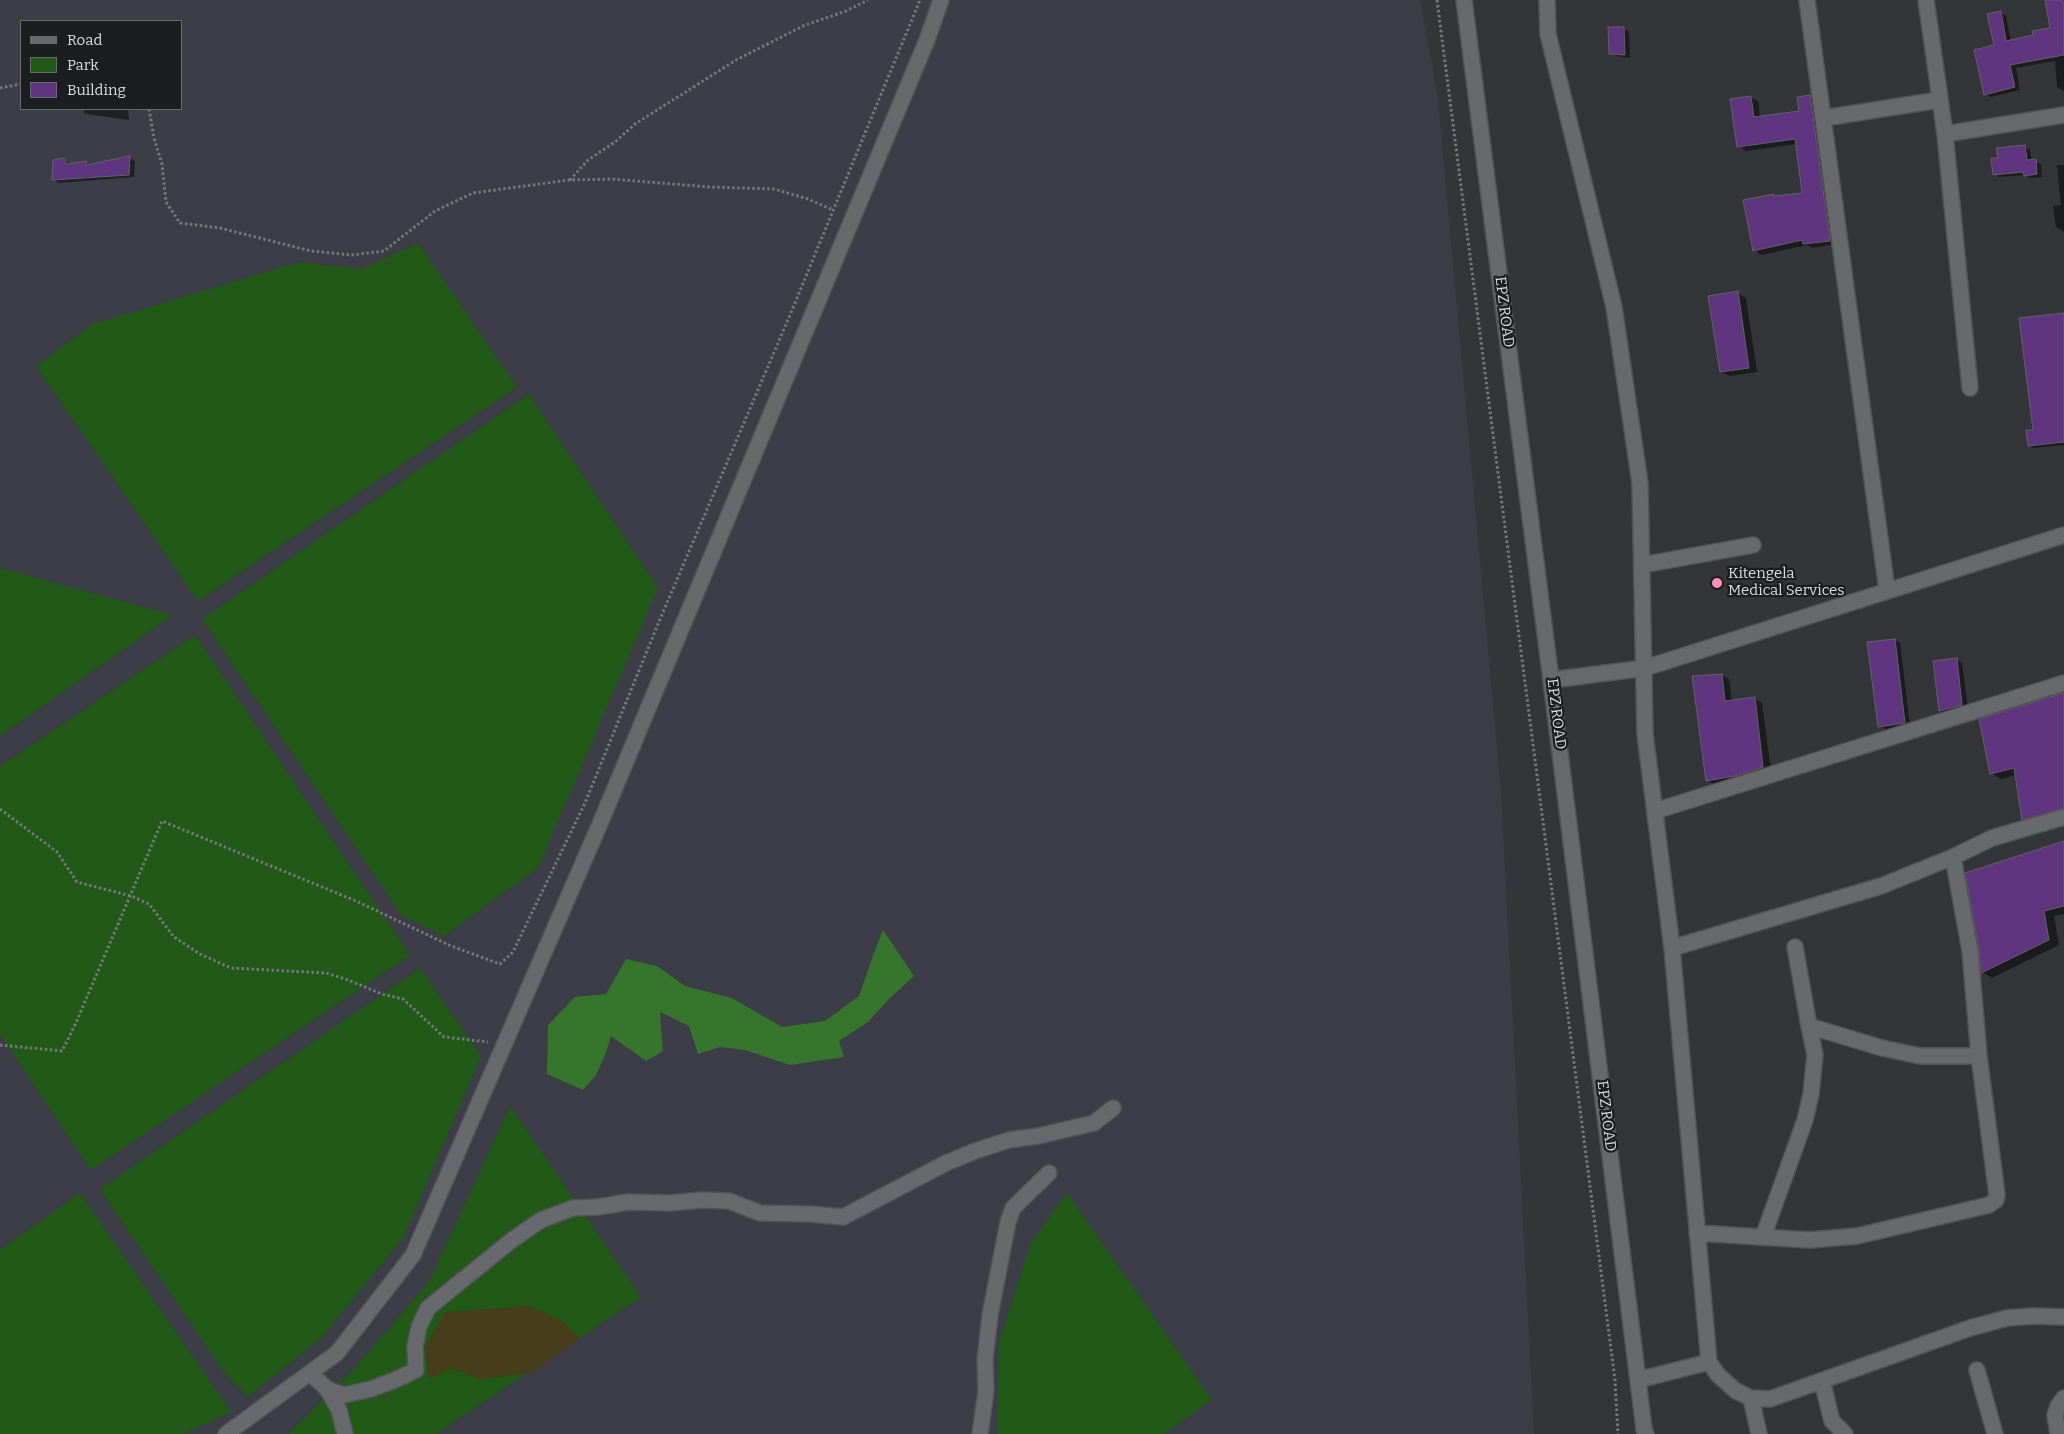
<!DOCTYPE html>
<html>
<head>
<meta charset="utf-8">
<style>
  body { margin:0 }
  #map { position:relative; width:2064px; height:1434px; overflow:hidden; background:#343538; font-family:Bitter,serif }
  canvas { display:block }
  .legend { position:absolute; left:20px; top:20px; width:162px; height:90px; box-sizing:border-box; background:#1c1d1e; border:1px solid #696a6b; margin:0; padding:6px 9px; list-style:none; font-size:15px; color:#dddddf }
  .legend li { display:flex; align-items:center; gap:10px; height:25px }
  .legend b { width:25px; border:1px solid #696a6b }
</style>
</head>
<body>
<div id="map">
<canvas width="2064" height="1434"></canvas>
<ul class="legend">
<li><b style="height:6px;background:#68696d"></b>Road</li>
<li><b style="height:14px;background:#215917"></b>Park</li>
<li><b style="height:14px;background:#5f357f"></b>Building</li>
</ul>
</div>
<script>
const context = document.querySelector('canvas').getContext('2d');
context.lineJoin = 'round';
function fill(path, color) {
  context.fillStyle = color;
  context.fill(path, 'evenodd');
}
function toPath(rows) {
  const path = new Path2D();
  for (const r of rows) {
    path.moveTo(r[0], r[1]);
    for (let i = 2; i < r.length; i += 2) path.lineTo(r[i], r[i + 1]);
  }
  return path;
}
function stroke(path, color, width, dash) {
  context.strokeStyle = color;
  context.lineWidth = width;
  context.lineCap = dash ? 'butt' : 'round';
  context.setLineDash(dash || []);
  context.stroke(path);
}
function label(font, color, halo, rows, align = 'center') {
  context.font = font + ' Bitter,serif';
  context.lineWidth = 4.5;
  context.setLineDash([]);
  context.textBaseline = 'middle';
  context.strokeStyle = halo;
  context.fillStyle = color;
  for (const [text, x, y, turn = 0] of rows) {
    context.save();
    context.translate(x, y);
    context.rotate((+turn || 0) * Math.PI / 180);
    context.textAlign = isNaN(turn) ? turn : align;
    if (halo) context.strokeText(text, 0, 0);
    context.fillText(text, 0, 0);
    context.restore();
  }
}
fill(toPath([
  [0,0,1420,0,1438,97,1501,791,1534,1434,0,1434],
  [21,21,181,21,181,109,21,109]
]), '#3c3d46');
fill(toPath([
  [418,243,517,387,198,601,36,366,93,324,299,262,361,269],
  [529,394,658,588,538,868,444,936,402,916,202,619],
  [0,568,173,615,0,736],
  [195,635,410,955,91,1170,0,1034,0,766],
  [420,968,481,1056,403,1238,322,1337,248,1397,225,1374,100,1189],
  [510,1106,641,1297,436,1434,288,1434,354,1369,429,1282],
  [80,1193,231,1412,183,1434,0,1434,0,1250],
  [1067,1193,1212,1400,1164,1434,997,1434,999,1343,1031,1243]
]), '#215917');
fill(toPath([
  [883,930,914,976,890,998,868,1022,839,1041,844,1057,790,1065,745,1050,720,1047,698,1054,689,1026,660,1012,663,1051,646,1061,611,1036,606,1053,596,1075,583,1090,547,1074,548,1025,575,997,606,994,626,959,657,966,685,986,732,998,782,1027,825,1021,859,996,874,953]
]), '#36752c');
fill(toPath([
  [528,1306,562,1320,579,1339,531,1373,479,1379,451,1368,429,1379,425,1347,445,1312]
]), '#453d1c');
fill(toPath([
  [2047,0,2064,0,2064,91,2057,87,2055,61,2016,68,2020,90,1991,97,1985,94,2000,12,2006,16,2011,41,2034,36,2051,29],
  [1623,28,1629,32,1630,58,1616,56,1610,53],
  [1810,96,1818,101,1837,244,1812,248,1807,245,1762,255,1754,250,1773,195,1777,197,1803,194,1797,144,1746,151,1739,146,1750,97,1758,101,1760,117,1801,112],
  [84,109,128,109,129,120,86,114,84,113],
  [2025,147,2030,150,2032,161,2041,164,2042,177,2030,178,2025,175,1999,177,1994,174,2000,159],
  [129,158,135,161,134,177,59,183,54,179,64,159,71,165,86,162,92,165],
  [2057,165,2064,165,2064,232,2056,227,2053,206,2061,205],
  [1737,293,1746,298,1757,372,1730,376,1721,372],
  [2064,314,2064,445,2034,448,2029,445],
  [1894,640,1900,643,1910,726,1885,729,1880,726],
  [1957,660,1962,663,1968,708,1945,714,1940,711],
  [1721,675,1729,679,1732,701,1754,698,1762,703,1771,771,1715,785,1707,780],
  [2064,694,2064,816,2033,825,2023,819,2016,775,2001,779,1991,773],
  [2064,843,2064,914,2054,916,2059,945,1992,978,1982,972]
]), '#0007');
const building = toPath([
  [2045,0,2062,0,2064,2,2064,55,2010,65,2015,87,1984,95,1974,50,1994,45,1987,14,2001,11,2006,41,2033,35,2032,31,2050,28,2045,0],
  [1608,27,1624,27,1625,55,1609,54,1608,27],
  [1810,95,1830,241,1803,244,1802,240,1753,251,1743,200,1774,194,1774,196,1802,193,1795,139,1737,147,1730,99,1751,96,1754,117,1799,111,1797,97,1810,95],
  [2025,145,2027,160,2036,159,2037,174,2024,176,2023,172,1993,175,1991,158,1998,158,1996,148,2025,145],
  [130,156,129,175,52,180,53,160,64,158,67,164,87,161,86,165,130,156],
  [1738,291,1749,368,1720,372,1708,296,1738,291],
  [2064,313,2064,442,2028,446,2026,430,2033,430,2019,318,2064,313],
  [1895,639,1905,723,1878,727,1867,642,1895,639],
  [1957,658,1962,705,1939,711,1933,661,1957,658],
  [1722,674,1725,701,1755,697,1763,767,1735,776,1706,781,1692,676,1722,674],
  [2064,693,2064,808,2022,820,2014,768,1990,774,1979,719,2064,693],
  [2064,841,2064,906,2044,911,2049,940,1981,973,1979,949,1965,873,2064,841]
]);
fill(building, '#5f357f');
stroke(building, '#636164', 1);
const minor = toPath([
  [1464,0,1551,680,1644,1429,1646,1434],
  [1547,0,1548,34,1614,307,1640,483,1645,734,1672,948,1709,1362],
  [1807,0,1887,590],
  [1926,0,1945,134,1970,388],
  [1824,118,1939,100],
  [1945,134,2064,115],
  [1642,565,1753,545],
  [1551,680,1645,668,2064,535],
  [1655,811,2064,683],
  [1795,947,1809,1026,1882,1048,1920,1056,1979,1056],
  [1672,948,1881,886,1953,857,1992,838,2064,817],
  [1697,1233,1809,1240,1857,1236,1989,1205,1996,1200,1997,1195,1979,1056,1970,951,1953,857],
  [1763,1237,1805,1120,1811,1094,1815,1055,1809,1026],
  [1977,1370,1995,1434],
  [310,1373,327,1389,344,1395,371,1389,395,1380,416,1370,415,1346,419,1327,428,1308,512,1240,541,1220,573,1208,598,1207,628,1202,669,1203,702,1200,729,1201,760,1213,810,1214,843,1217,946,1163,975,1151,1009,1140,1038,1136,1094,1123,1113,1108],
  [1638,1380,1709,1362,1718,1375,1736,1391,1751,1398,1770,1399,1970,1328,2007,1318,2033,1316,2064,1317],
  [1822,1381,1832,1421,1845,1434],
  [327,1389,339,1410,345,1434],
  [1751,1398,1759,1434],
  [226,1434,337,1353,413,1255,602,819,927,40,941,0],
  [980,1434,986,1391,985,1359,990,1315,1008,1222,1013,1208,1049,1173],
  [2058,1434,2055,1415,2058,1406,2064,1398]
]);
stroke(minor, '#525355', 18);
stroke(toPath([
  [1437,0,1615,1380,1618,1434],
  [0,88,21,84],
  [149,109,154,138,162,164,166,202,180,223,220,228,311,251,352,255,384,251,435,211,473,193,569,180,611,179,710,187,774,189,808,199,833,210],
  [570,180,588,160,615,142,635,124,736,60,803,26,846,11,868,0],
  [0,809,57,852,77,882,131,896,149,904,174,937,200,954,231,968,326,973,348,980,382,994,403,999,444,1037,488,1042],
  [0,1045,62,1051,75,1025,162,821,356,901,451,946,500,964,513,952,585,803,658,624,790,315,920,0]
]), '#76777a', 3, [2.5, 2.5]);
stroke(minor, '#68696d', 15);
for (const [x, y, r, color] of [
  [1717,583,6,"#fe8ebc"]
]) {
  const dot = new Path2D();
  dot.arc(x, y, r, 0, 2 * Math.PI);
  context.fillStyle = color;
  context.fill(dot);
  stroke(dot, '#1c1d1e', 2);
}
label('15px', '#dddddf', '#1c1d1e', [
  ["EPZ ROAD",1504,312,83],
  ["EPZ ROAD",1556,714,83],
  ["EPZ ROAD",1606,1116,83]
]);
label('15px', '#dddddf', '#1c1d1e', [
  ["Kitengela",1728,574],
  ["Medical Services",1728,591]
], 'left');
</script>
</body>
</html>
